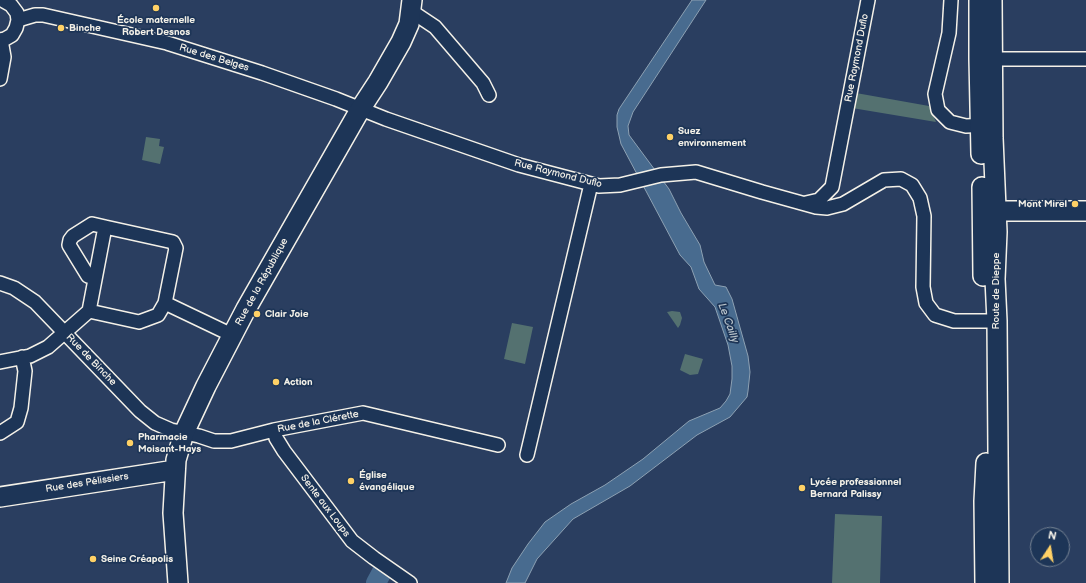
<!DOCTYPE html>
<html>
<head>
<meta charset="utf-8">
<style>
  body { margin:0 }
  #map { position:relative; width:1086px; height:583px; overflow:hidden; background:#2a3e60; font-family:"Balsamiq Sans",sans-serif }
  canvas { display:block }
  .north { position:absolute; left:1030px; top:527px; width:40px; height:40px; box-sizing:border-box; background:#1d3557; border:1px solid #738091; border-radius:50%; rotate:12deg; font-size:11px; font-weight:700; line-height:16px; text-align:center; color:#f4f1e8 }
  .north::after { content:''; display:block; margin:auto; width:14px; height:18px; background:#ffd166; clip-path:polygon(50% 0,100% 100%,50% 72%,0 100%) }
</style>
</head>
<body>
<div id="map">
<canvas width="1086" height="583"></canvas>
<div class="north">N</div>
</div>
<script>
const context = document.querySelector('canvas').getContext('2d');
context.lineJoin = 'round';
function fill(path, color) {
  context.fillStyle = color;
  context.fill(path, 'evenodd');
}
function toPath(rows) {
  const path = new Path2D();
  for (const r of rows) {
    path.moveTo(r[0], r[1]);
    for (let i = 2; i < r.length; i += 2) path.lineTo(r[i], r[i + 1]);
  }
  return path;
}
function stroke(path, color, width, dash) {
  context.strokeStyle = color;
  context.lineWidth = width;
  context.lineCap = dash ? 'butt' : 'round';
  context.setLineDash(dash || []);
  context.stroke(path);
}
function label(font, color, halo, rows, align = 'center') {
  context.font = font + ' "Balsamiq Sans",sans-serif';
  context.lineWidth = 3.5;
  context.setLineDash([]);
  context.textBaseline = 'middle';
  context.strokeStyle = halo;
  context.fillStyle = color;
  for (const [text, x, y, turn = 0] of rows) {
    context.save();
    context.translate(x, y);
    context.rotate((+turn || 0) * Math.PI / 180);
    context.textAlign = isNaN(turn) ? turn : align;
    if (halo) context.strokeText(text, 0, 0);
    context.fillText(text, 0, 0);
    context.restore();
  }
}
fill(toPath([
  [856,93,929,106,936,122,852,108],
  [146,137,160,139,159,146,164,147,160,164,142,160],
  [672,311,680,312,682,318,680,325,678,328,667,312],
  [512,323,533,327,525,364,504,359],
  [685,354,703,359,698,374,690,375,680,370],
  [835,514,882,516,880,583,832,583]
]), '#547170');
const water = toPath([
  [692,0,706,0,633,112,628,126,629,135,669,189,681,213,700,245,704,262,715,285,726,287,732,299,748,356,750,372,748,391,747,397,730,417,697,435,630,486,573,519,537,559,525,583,506,583,512,568,528,544,545,522,571,504,605,485,643,459,689,421,720,408,726,401,730,394,732,379,732,366,728,345,715,307,699,289,691,267,680,255,621,144,617,127,617,115,619,109,692,0]
]);
fill(water, '#486b8f');
stroke(water, '#8da1b3', 1);
stroke(toPath([
  [376,583,383,570]
]), '#486b8f', 20);
const street = toPath([
  [951,0,949,33,935,94,938,110,950,122,966,126,988,125],
  [411,11,435,27,483,83,489,95],
  [18,20,35,15,43,15,167,43,262,73,336,99,386,119,519,165,599,186,620,185,661,175,696,172,762,192,816,207,827,208,843,204,884,180,901,179,912,185,920,198,924,216,923,287,926,303,935,315,954,321,997,321],
  [0,40,5,39,12,35,16,28,18,20,17,13,11,5,2,0],
  [984,59,1086,59],
  [0,79,4,57,1,40],
  [806,203,819,200,832,187,868,0],
  [95,278,88,276,69,245,70,240,73,236,92,224,105,227],
  [0,283,14,288,35,302,140,411,155,423,171,430,199,436,214,441,231,441,274,430,363,413,498,445],
  [165,303,232,335],
  [0,362,30,356,48,347,89,311,105,227,173,242,176,248,165,303,158,315,139,322,89,311],
  [274,430,276,438,284,451,352,541,374,558,410,583],
  [0,433,17,422,21,408,25,371,22,357],
  [527,455,591,184]
]);
const secondary = toPath([
  [992,0,993,138,997,232,995,279,997,321,999,583],
  [979,1,979,59,981,154],
  [982,187,983,276],
  [983,211,1086,211],
  [0,497,175,470],
  [178,583,173,513,176,460,184,433,206,386,246,309,361,108,378,82,401,42,409,24,412,0],
  [985,583,984,501,986,463]
]);
stroke(street, '#f4f1e8', 16);
stroke(secondary, '#f4f1e8', 22);
stroke(street, '#1d3557', 13);
stroke(secondary, '#1d3557', 19);
for (const [x, y, r, color] of [
  [156,8,4,"#ffd166"],
  [61,28,4,"#ffd166"],
  [670,137,4,"#ffd166"],
  [1075,204,4,"#ffd166"],
  [257,314,4,"#ffd166"],
  [276,382,4,"#ffd166"],
  [130,443,4,"#ffd166"],
  [351,481,4,"#ffd166"],
  [802,488,4,"#ffd166"],
  [93,559,4,"#ffd166"]
]) {
  const dot = new Path2D();
  dot.arc(x, y, r, 0, 2 * Math.PI);
  context.fillStyle = color;
  context.fill(dot);
  stroke(dot, '#1d3557', 1.5);
}
label('bold 10px', '#f4f1e8', '#1d3557', [
  ["École maternelle",156,20,"center"],
  ["Robert Desnos",156,32,"center"],
  ["Binche",69,28],
  ["Suez",678,131],
  ["environnement",678,143],
  ["Mont Mirel",1067,204,"right"],
  ["Clair Joie",265,314],
  ["Action",284,382],
  ["Pharmacie",138,437],
  ["Moisant-Hays",138,449],
  ["Église",359,475],
  ["évangélique",359,487],
  ["Lycée professionnel",810,482],
  ["Bernard Palissy",810,494],
  ["Seine Créapolis",101,559]
], 'left');
label('10px', '#f4f1e8', '#1d3557', [
  ["Rue des Belges",214,58,17],
  ["Rue Raymond Duflo",857,58,-79],
  ["Rue Raymond Duflo",558,174,14],
  ["Rue de la République",262,282,-61],
  ["Route de Dieppe",996,291,-90],
  ["Rue de Binche",91,360,46],
  ["Rue de la Clérette",318,422,-11],
  ["Rue des Pélissiers",87,483,-9],
  ["Sente aux Loups",325,506,53]
]);
label('italic 11px', '#b8c2c9', '#1d3557', [
  ["Le Cailly",728,323,70]
]);
</script>
</body>
</html>
